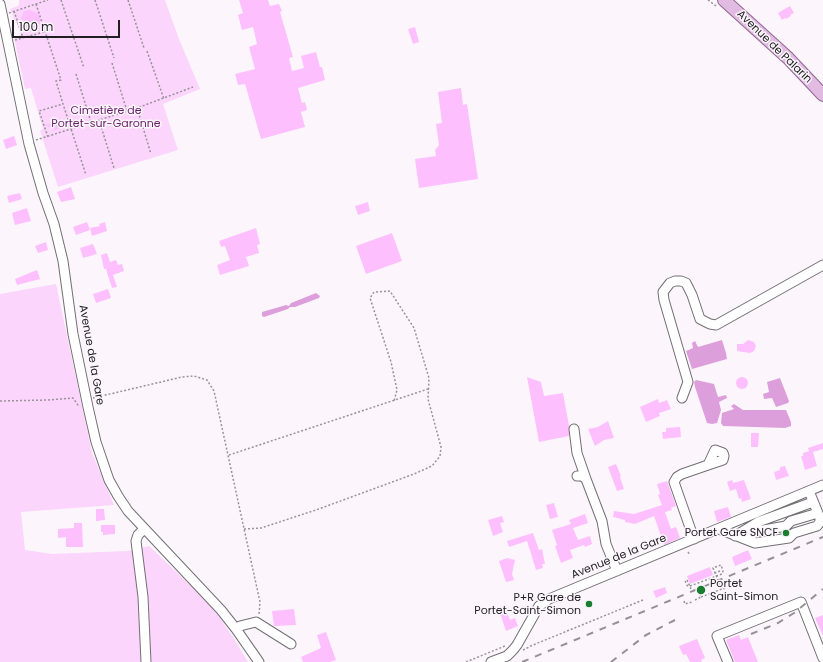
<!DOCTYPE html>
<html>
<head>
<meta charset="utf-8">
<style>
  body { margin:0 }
  #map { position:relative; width:823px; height:662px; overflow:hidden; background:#fcf6fc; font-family:Poppins,sans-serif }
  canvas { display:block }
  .scale { position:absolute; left:12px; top:20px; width:108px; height:18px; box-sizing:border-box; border:2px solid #211f21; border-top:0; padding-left:5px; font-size:12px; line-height:14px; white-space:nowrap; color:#211f21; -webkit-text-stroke:3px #fcf6fc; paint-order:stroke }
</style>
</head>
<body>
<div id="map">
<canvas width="823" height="662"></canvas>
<div class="scale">100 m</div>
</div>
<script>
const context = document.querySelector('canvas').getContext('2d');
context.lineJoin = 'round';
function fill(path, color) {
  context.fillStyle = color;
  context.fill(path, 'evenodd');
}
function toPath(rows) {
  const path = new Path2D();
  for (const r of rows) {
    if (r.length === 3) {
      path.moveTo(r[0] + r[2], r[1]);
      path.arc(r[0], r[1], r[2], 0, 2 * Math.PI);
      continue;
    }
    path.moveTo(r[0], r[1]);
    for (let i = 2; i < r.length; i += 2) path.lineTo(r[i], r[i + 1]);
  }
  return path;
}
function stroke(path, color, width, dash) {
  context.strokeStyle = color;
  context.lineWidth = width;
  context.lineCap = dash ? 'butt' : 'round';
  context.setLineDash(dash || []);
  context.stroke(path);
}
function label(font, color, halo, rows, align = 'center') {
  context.font = font + ' Poppins,sans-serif';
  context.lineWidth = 3;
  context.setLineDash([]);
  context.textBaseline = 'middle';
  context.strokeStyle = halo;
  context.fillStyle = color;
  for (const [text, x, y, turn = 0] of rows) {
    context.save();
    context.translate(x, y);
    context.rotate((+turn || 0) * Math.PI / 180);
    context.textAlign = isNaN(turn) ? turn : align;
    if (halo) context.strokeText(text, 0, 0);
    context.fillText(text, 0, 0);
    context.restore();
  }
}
fill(toPath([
  [19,0,165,0,179,39,200,89,163,104,178,150,58,187,40,131,43,129,31,88,25,89,14,38,21,35,16,21,14,19,10,9,18,6,19,4],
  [56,284,92,453,114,505,21,512,25,550,52,554,127,551,149,546,210,604,233,637,248,662,0,662,0,294]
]), '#fbd5fb');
fill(toPath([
  [316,293,320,296,319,298,295,307,290,307,288,309,264,317,262,316,262,312,286,305,289,306,291,303],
  [722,340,726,353,727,359,692,369,686,351,693,348,692,343,695,341,698,347],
  [780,378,789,401,788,403,776,407,772,398,764,399,763,394,769,392,767,382],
  [696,380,714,384,718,397,726,395,727,398,719,402,721,410,717,423,712,424,707,423,695,387,694,382],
  [734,404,743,410,786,410,791,422,791,426,785,428,723,426,721,423,722,413,734,409,731,406]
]), '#dc9fdc');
fill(toPath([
  [239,0,268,0,270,6,279,4,282,11,280,12,293,57,289,58,292,71,304,68,301,56,316,52,320,67,322,67,325,80,298,88,302,103,305,102,307,110,301,112,305,127,261,139,245,84,238,85,235,74,255,69,249,47,257,44,253,27,242,30,238,15,243,13],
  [790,6,794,13,790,15,791,16,786,19,785,18,782,20,778,13],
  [30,10,39,14,41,21,36,31,32,32,24,28,21,18,24,11],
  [415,27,419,42,413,44,408,29],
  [461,88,463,105,467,104,478,179,419,188,415,159,436,156,435,150,439,145,436,124,442,123,438,92],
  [65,121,61,128,55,130,45,125],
  [14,136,17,145,6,149,3,140],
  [71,187,75,199,61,202,57,192],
  [20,193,22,199,9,203,7,196],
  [368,202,370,211,358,215,355,206],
  [27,208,31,221,15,225,12,213],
  [87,222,90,230,76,235,73,227],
  [105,222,107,231,92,236,90,228,100,226,99,224],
  [256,228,260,244,257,245,259,253,246,257,249,266,220,275,217,265,230,260,225,246,221,247,219,241],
  [392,233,402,261,366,274,356,246],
  [46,242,48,250,38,253,35,246],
  [93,244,97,254,83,258,80,248],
  [107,253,110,262,116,260,118,265,122,264,124,271,113,275,117,287,112,288,106,269,104,269,101,255],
  [37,270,40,279,17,285,15,279],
  [108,289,111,298,96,303,93,294],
  [748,340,754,342,756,346,754,351,750,353,737,351,737,344,743,344],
  [527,377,541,382,544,396,563,393,569,426,569,436,539,442],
  [742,383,6],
  [658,399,659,403,667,400,671,409,659,413,660,416,646,422,640,407],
  [608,421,614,438,604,440,595,446,588,429,598,427],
  [680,427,681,437,663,439,662,432,666,432,666,428],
  [751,433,759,433,758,447,751,447],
  [823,443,823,449,813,452,817,466,805,470,801,456,803,456,803,453,809,451,808,448],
  [616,464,621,476,620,477,624,489,617,491,608,467],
  [785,466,789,476,776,480,774,472,780,470,780,467],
  [732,480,733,483,744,480,751,499,742,502,741,498,739,499,736,489,730,491,727,482],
  [667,481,676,506,671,508,672,510,665,512,671,529,676,527,680,538,664,545,654,516,635,524,625,522,625,520,613,517,614,511,634,514,662,505,658,495,660,494,657,484],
  [554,503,558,517,550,519,546,505],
  [728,507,731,517,717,522,714,511],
  [96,509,104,509,105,520,96,521],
  [585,514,588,523,573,528,578,540,590,536,592,544,585,547,584,545,570,550,573,558,561,563,555,546,557,545,552,530,571,524,569,520],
  [502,516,504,522,500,523,503,532,493,536,488,520],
  [74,523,82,523,83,547,66,547,66,537,58,538,58,529,74,528],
  [101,525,115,525,115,534,103,535,103,532,101,532],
  [533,533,539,550,542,549,545,564,542,564,543,568,536,570,527,541,509,547,507,541],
  [748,550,752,559,735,566,732,557],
  [507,558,515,560,512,574,514,580,506,582,499,561],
  [710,567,713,575,690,584,687,576],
  [665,587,667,593,656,598,653,591],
  [506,608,510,620,515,618,518,626,506,631,499,610],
  [294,609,296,625,274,626,272,611],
  [823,615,823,636,815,618],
  [326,632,336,660,330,662,303,662,301,657,321,648,317,635],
  [739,635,741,640,748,637,758,662,735,662,726,640],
  [697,639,705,658,701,660,702,662,690,662,686,654,683,655,679,646]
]), '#fdbffe');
const minor = toPath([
  [0,4,29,144,43,193,54,224,63,261,73,334,88,407,96,442,109,480,118,496,128,511,221,610,236,629,259,662],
  [682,398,688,382,664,300,663,292,670,283,675,281,681,281,686,283,692,295,700,319,710,324,716,325,823,265],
  [574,429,577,453,586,479],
  [577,476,582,476,586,479,602,521,606,544,617,571],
  [144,529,138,535,136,541,143,597,146,662],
  [719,529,755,543,789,538,794,533,817,526,820,522,820,518,809,491],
  [735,536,758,522,813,502],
  [694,539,674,482,677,477,682,474,708,465,723,460,724,456,723,453,715,450,708,465],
  [745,539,758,531,786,526,791,521,818,513],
  [236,629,240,626,256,622,291,644],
  [491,662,507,656,513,650,517,645,539,606,549,599,823,485],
  [728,662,717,636,801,602,823,658]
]);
const major = toPath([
  [724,0,788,58,823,95]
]);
stroke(minor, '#746f74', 11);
stroke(major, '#916691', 14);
stroke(toPath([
  [61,0,84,68],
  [95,0,114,58],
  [128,0,144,48],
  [708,0,716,6],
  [36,4,61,80,56,81,63,104,86,175],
  [14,11,23,38],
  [9,13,48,0],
  [15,40,44,32],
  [147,51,164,99],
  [112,63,127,111],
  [76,74,91,122],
  [137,108,151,154],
  [99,120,114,168],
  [48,137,39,111,63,104],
  [36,140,137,108,193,87],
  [93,398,182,377,194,376,207,380,214,391,260,602,259,615],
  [0,401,48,400,73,398,78,405,80,405],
  [229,455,428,389],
  [244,529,261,528,316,510,414,474,432,466,440,456,441,447,428,399,429,378,414,328,390,291,374,292,370,298,391,362,397,390,394,401],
  [688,552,690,555],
  [687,580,691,589],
  [685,581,688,587],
  [690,586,722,574,723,571,721,565,713,568,715,573],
  [701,597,722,589],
  [695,600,701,597,700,595],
  [684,601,685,604,692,602],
  [523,650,533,645,643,600],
  [466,662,505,646]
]), '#979397', 1.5, [2, 2]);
stroke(minor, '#fff', 9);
stroke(major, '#e1bbe1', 12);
stroke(toPath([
  [751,634,778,623,794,613,823,589],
  [522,662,823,537],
  [611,662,646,635,675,620]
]), '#959195', 2, [7, 7]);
stroke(toPath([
  [720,571,715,573,722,589,726,588]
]), '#979397', 1.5, [2, 2]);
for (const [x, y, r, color] of [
  [786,533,4,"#1b7d2f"],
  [701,590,5,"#1b7d2f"],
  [589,604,4,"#1b7d2f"]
]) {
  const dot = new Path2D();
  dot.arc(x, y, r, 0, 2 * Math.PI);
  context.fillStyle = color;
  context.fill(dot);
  stroke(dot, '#fcf6fc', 1.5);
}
label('11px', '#211f21', '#fcf6fc', [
  ["Avenue de Palarin",774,47,44],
  ["Avenue de la Gare",91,355,80],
  ["Avenue de la Gare",619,557,-22]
]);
label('11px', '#6a246d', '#fcf6fc', [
  ["Cimetière de",106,111],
  ["Portet-sur-Garonne",106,124]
]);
label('11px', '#211f21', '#fcf6fc', [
  ["Portet Gare SNCF",778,533],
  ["Portet",710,584,"left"],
  ["Saint-Simon",710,597,"left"],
  ["P+R Gare de",581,598],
  ["Portet-Saint-Simon",581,611]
], 'right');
</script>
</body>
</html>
